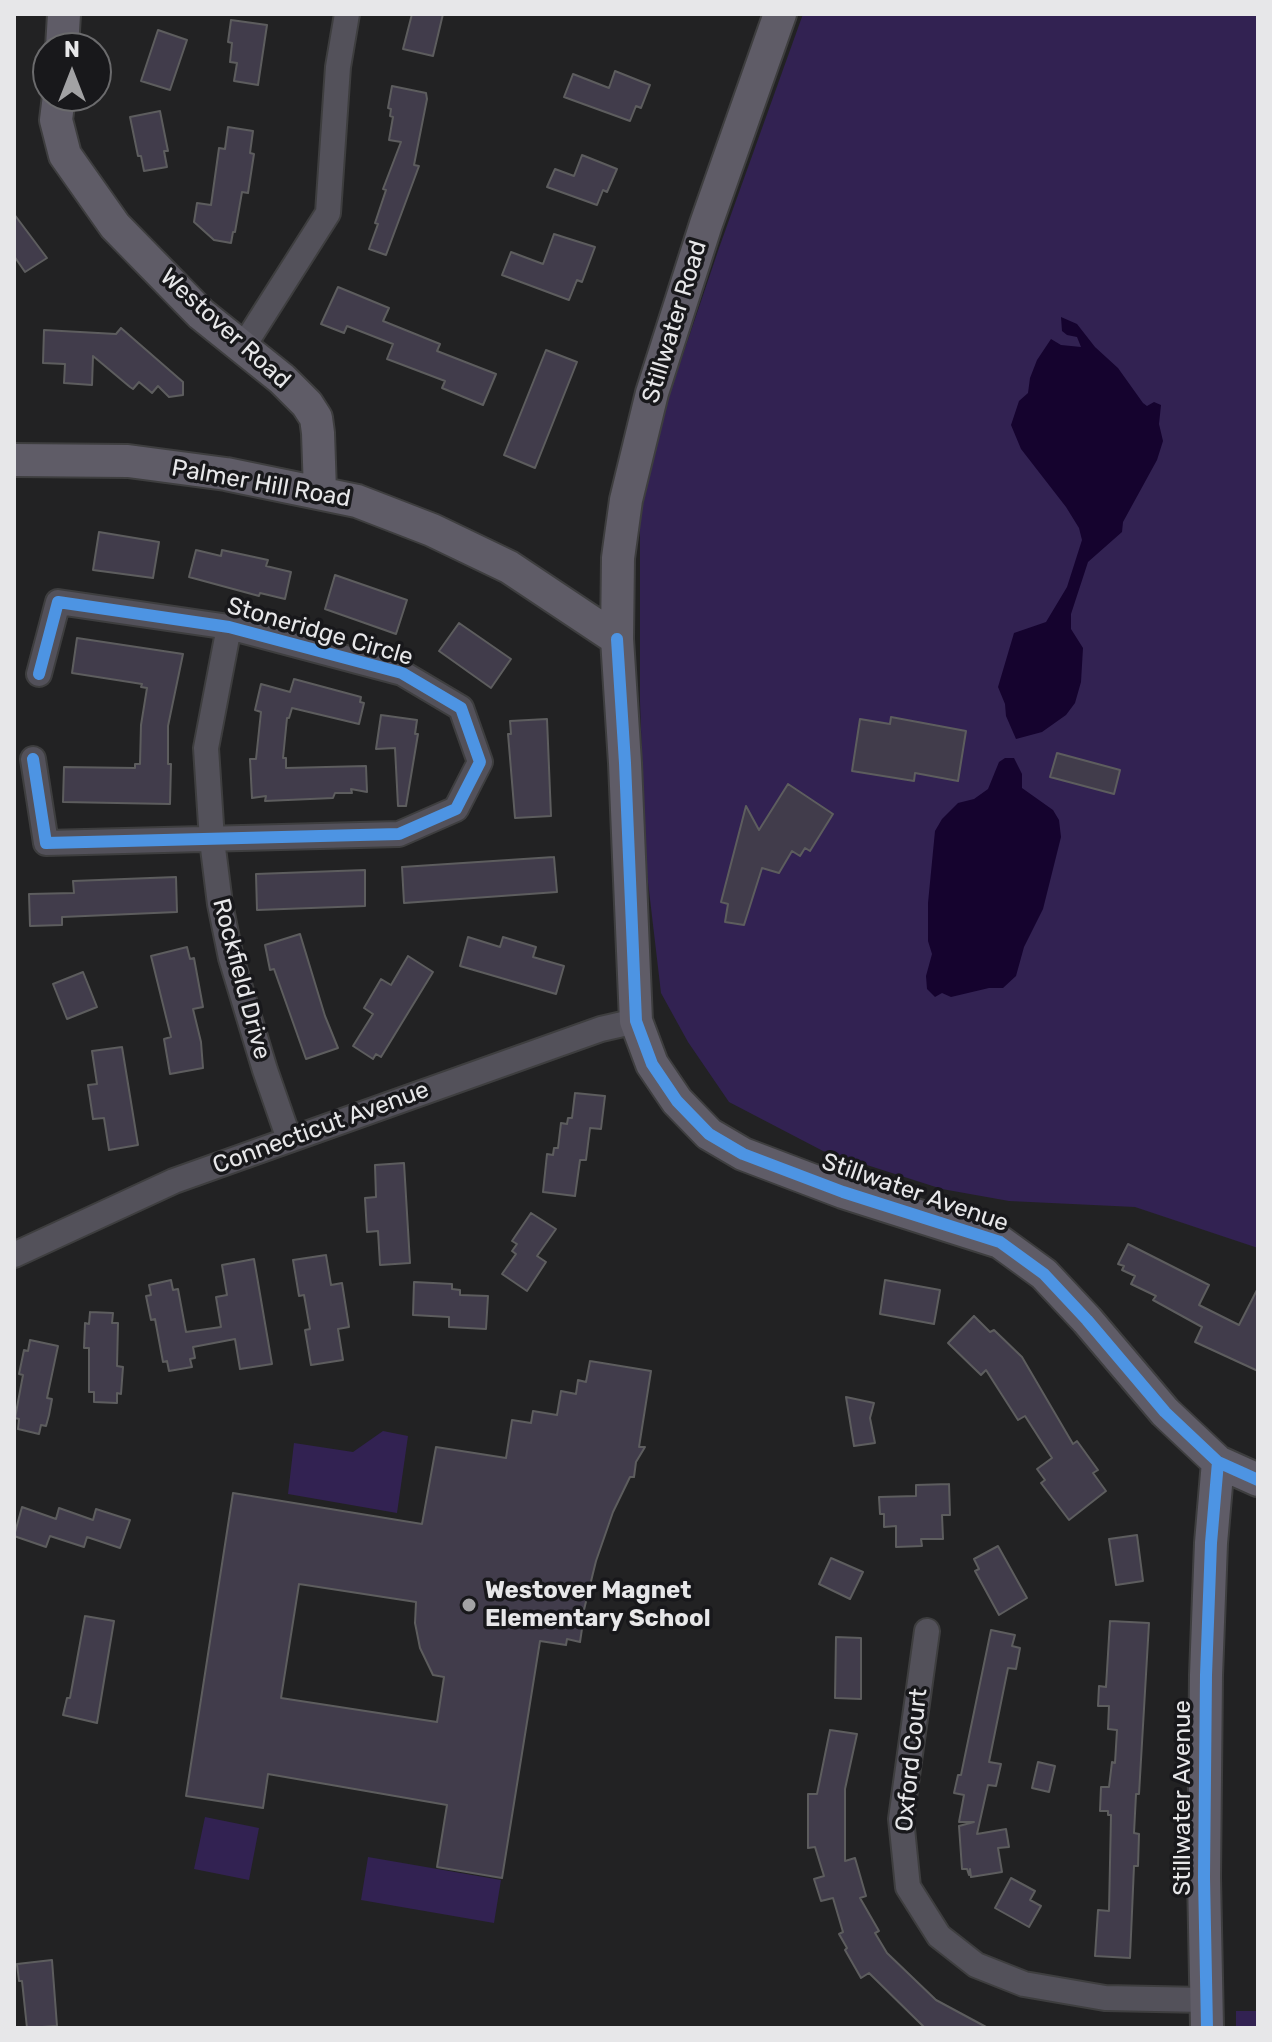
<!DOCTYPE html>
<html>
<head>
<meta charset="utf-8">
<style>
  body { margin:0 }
  #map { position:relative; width:1272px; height:2042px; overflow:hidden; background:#222223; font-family:Rubik,sans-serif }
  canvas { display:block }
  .frame { position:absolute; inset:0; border:16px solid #e7e7e9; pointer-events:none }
  .north { position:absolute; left:32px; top:32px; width:80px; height:80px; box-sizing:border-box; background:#18181b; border:2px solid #6b6b6d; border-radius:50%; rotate:0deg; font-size:22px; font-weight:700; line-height:32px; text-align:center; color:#e7e7e9 }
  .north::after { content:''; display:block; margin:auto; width:28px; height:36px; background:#a2a2a4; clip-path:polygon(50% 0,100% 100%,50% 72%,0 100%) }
</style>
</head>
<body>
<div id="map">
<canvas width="1272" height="2042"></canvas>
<div class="frame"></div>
<div class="north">N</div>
</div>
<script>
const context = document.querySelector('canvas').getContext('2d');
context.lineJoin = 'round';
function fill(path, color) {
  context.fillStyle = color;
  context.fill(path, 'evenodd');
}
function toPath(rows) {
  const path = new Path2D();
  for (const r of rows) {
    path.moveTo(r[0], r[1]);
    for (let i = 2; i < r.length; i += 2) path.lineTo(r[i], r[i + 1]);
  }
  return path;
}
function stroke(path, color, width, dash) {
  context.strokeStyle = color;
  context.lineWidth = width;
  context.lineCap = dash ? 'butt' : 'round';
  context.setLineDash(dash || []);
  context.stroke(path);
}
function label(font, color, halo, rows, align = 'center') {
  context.font = font + ' Rubik,sans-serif';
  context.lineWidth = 7;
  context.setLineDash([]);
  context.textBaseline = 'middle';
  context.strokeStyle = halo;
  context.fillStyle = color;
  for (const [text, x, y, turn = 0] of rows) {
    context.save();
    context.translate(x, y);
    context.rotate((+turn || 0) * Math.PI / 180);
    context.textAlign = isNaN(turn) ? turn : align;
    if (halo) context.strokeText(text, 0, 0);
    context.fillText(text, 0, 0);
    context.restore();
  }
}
fill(toPath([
  [803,14,1258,14,1258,1248,1135,1207,1009,1201,942,1189,823,1151,729,1102,688,1042,661,993,646,865,640,702,640,524,648,458,719,248],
  [383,1431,408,1436,397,1513,288,1494,294,1443,353,1452],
  [205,1817,259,1828,249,1880,194,1869],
  [368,1857,501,1880,494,1923,361,1900],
  [1236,2011,1258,2011,1258,2028,1236,2028]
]), '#322252');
fill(toPath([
  [1061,317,1077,324,1095,347,1118,368,1143,403,1147,406,1154,402,1161,405,1159,424,1163,441,1157,460,1123,522,1122,532,1088,562,1071,614,1071,629,1083,648,1081,682,1075,703,1066,715,1042,732,1016,739,1006,716,1005,704,998,687,1014,633,1046,622,1067,587,1082,540,1079,528,1066,507,1021,449,1011,425,1019,401,1028,393,1030,378,1037,360,1051,339,1061,345,1081,347,1077,337,1067,335,1062,331],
  [1005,758,1014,758,1022,774,1022,788,1053,810,1059,820,1061,837,1043,909,1024,947,1016,976,1003,988,989,988,951,997,942,993,935,997,927,989,926,976,932,954,928,941,928,903,935,831,942,819,958,803,974,799,988,789,999,762]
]), '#15032e');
const building = toPath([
  [412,14,443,14,433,56,403,49,412,14],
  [231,20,267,25,258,85,234,81,237,63,230,62,232,43,228,42,231,20],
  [158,30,187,40,170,90,141,81,158,30],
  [615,71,650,85,641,108,636,106,630,121,564,97,573,74,609,88,615,71],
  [392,86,426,93,427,99,414,165,419,166,386,255,369,249,378,224,375,223,386,190,383,189,401,142,389,140,393,117,390,116,391,109,388,108,392,86],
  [160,111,168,151,164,151,167,167,144,171,141,156,138,156,130,117,160,111],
  [228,127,253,131,250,153,254,154,248,193,242,192,235,232,233,232,231,243,214,240,194,222,197,203,211,205,219,148,225,149,228,127],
  [582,155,617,169,607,192,603,190,597,205,547,187,555,169,574,176,582,155],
  [14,214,47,258,25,272,14,256,14,214],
  [554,234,595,247,582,282,577,280,569,300,502,275,511,252,543,264,554,234],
  [338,287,389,308,383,321,440,344,437,351,496,374,483,405,442,388,445,381,387,359,393,344,347,326,344,333,321,324,338,287],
  [121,328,183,382,183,395,169,397,158,386,152,393,139,382,133,389,130,387,93,356,92,385,64,383,65,364,43,363,44,330,116,334,121,328],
  [546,350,577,362,535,468,504,455,546,350],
  [99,532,159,542,153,578,93,570,99,532],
  [196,550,221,556,222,550,268,560,266,566,291,572,285,599,260,593,259,596,189,577,196,550],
  [335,575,407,600,396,634,325,609,335,575],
  [459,623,511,659,491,688,439,651,459,623],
  [77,638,183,654,168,726,168,764,171,764,170,804,63,802,64,767,135,768,135,764,140,764,141,725,147,688,141,687,142,684,72,673,77,638],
  [294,679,361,697,360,702,364,703,359,724,292,708,289,718,287,718,283,758,286,758,286,768,366,766,367,792,351,789,352,793,335,793,333,798,265,801,266,796,252,798,250,759,256,759,261,712,255,710,261,684,290,692,294,679],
  [381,715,417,720,415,734,418,734,406,806,398,806,395,748,376,749,381,715],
  [891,717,966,731,958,781,915,773,914,781,852,771,860,719,890,724,891,717],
  [547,719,551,816,515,818,508,734,511,734,510,721,547,719],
  [1057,753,1120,770,1114,794,1050,777,1057,753],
  [788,784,833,814,810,851,805,848,800,856,792,851,779,873,762,868,744,925,725,922,728,904,721,902,746,806,759,830,788,784],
  [554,857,557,892,404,903,402,867,554,857],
  [365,870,365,906,257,910,256,874,365,870],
  [176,877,177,912,62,917,62,925,30,926,29,894,74,893,73,881,176,877],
  [300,934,325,1016,338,1048,306,1059,274,969,270,970,265,945,300,934],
  [468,937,500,947,503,937,536,947,533,957,564,966,556,994,460,966,468,937],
  [187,947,190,959,194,958,203,1007,193,1009,201,1042,203,1068,170,1074,164,1039,171,1037,151,956,187,947],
  [408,956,433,972,381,1057,376,1054,373,1059,353,1046,373,1014,364,1008,381,979,391,985,408,956],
  [83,972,97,1007,67,1019,53,984,83,972],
  [122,1047,138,1145,109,1150,104,1118,93,1119,88,1085,97,1084,92,1051,122,1047],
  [575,1093,605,1096,601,1129,590,1128,586,1160,580,1160,575,1196,543,1192,547,1154,553,1155,554,1148,558,1148,561,1123,567,1124,568,1118,572,1118,575,1093],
  [404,1163,410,1263,380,1265,378,1231,367,1232,365,1198,376,1197,375,1165,404,1163],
  [531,1213,556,1229,537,1256,546,1262,527,1291,502,1274,516,1254,512,1251,517,1244,512,1241,531,1213],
  [1128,1244,1209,1285,1199,1305,1239,1325,1258,1288,1258,1371,1195,1342,1202,1327,1153,1300,1156,1296,1131,1284,1135,1276,1122,1270,1124,1266,1118,1264,1128,1244],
  [326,1255,331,1285,342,1283,349,1327,338,1329,343,1360,311,1365,305,1330,310,1329,304,1295,299,1296,293,1260,326,1255],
  [254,1259,272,1364,240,1369,235,1339,193,1347,195,1358,190,1359,192,1367,169,1371,167,1361,163,1362,155,1319,151,1320,146,1296,151,1295,149,1285,171,1280,173,1290,178,1289,186,1332,221,1327,216,1297,227,1295,222,1265,254,1259],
  [885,1280,940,1290,934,1324,880,1314,885,1280],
  [414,1282,452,1284,452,1289,460,1290,460,1295,488,1296,486,1329,449,1327,449,1317,413,1315,414,1282],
  [90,1312,113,1313,112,1323,118,1323,117,1366,123,1367,121,1394,117,1393,117,1403,94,1402,94,1392,89,1392,89,1348,84,1348,85,1323,89,1324,90,1312],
  [974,1316,990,1332,994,1330,1022,1357,1073,1444,1077,1441,1098,1470,1093,1473,1106,1491,1069,1520,1041,1483,1045,1480,1037,1469,1052,1458,1025,1416,1018,1420,986,1370,981,1375,948,1343,974,1316],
  [30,1340,58,1346,47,1398,52,1399,49,1415,46,1426,41,1425,39,1434,18,1429,19,1419,15,1418,23,1375,19,1374,24,1350,28,1351,30,1340],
  [590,1361,651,1371,639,1447,645,1447,636,1462,634,1477,630,1477,613,1512,596,1561,581,1622,583,1622,580,1642,567,1639,566,1645,540,1641,502,1878,437,1867,447,1805,268,1774,263,1808,186,1796,233,1493,422,1524,436,1447,506,1458,512,1420,531,1423,533,1411,557,1415,561,1391,576,1394,578,1380,586,1382,590,1361],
  [299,1584,416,1602,415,1623,420,1648,433,1675,444,1677,437,1722,281,1698,299,1584],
  [846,1397,874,1403,870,1418,875,1443,854,1446,846,1397],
  [949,1484,950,1515,942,1515,943,1539,921,1539,922,1546,896,1547,896,1526,884,1527,884,1514,880,1514,879,1497,916,1496,916,1485,949,1484],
  [22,1507,56,1519,59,1508,93,1520,96,1509,130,1520,120,1548,87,1537,84,1547,50,1536,46,1547,14,1536,22,1507],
  [1137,1535,1143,1581,1116,1585,1109,1539,1137,1535],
  [998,1546,1027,1598,999,1615,975,1571,979,1569,974,1559,998,1546],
  [831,1558,863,1572,850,1599,819,1584,831,1558],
  [85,1616,114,1621,97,1723,63,1715,67,1698,70,1698,85,1616],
  [1110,1621,1149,1623,1139,1794,1136,1794,1134,1833,1139,1834,1138,1866,1134,1866,1130,1958,1095,1956,1098,1910,1109,1911,1111,1815,1108,1815,1108,1811,1100,1811,1101,1787,1109,1787,1112,1762,1115,1763,1117,1730,1108,1729,1109,1706,1098,1706,1099,1686,1106,1687,1110,1621],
  [991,1630,1015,1635,1012,1646,1020,1648,1016,1669,1008,1668,989,1762,1001,1764,996,1786,988,1785,977,1834,1006,1829,1009,1847,998,1848,1002,1872,971,1877,970,1869,969,1875,967,1869,962,1869,959,1826,974,1822,959,1822,964,1795,954,1793,958,1775,961,1775,991,1630],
  [836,1637,861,1638,861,1699,835,1698,836,1637],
  [830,1730,857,1734,845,1789,845,1861,855,1858,866,1896,860,1898,879,1931,875,1933,887,1953,936,2000,988,2028,925,2028,869,1973,861,1978,845,1950,847,1948,839,1934,843,1932,833,1898,821,1901,814,1879,824,1876,815,1847,808,1848,808,1794,817,1794,830,1730],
  [1038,1762,1055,1766,1049,1792,1032,1788,1038,1762],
  [1011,1878,1035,1891,1030,1900,1041,1906,1029,1927,995,1908,1011,1878],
  [52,1960,57,2026,27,2028,22,1981,19,1981,17,1964,52,1960]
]);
fill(building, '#413c4b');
stroke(building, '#5d5d5e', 2);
const street = toPath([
  [243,347,328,213,338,67,347,14],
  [229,627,206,748,212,840,220,904,231,958,265,1070,289,1139],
  [33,759,46,843,399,834,456,809,480,762,461,708,402,673,229,627,58,602,39,674],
  [14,1255,174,1181,601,1029,636,1021],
  [927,1631,901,1819,908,1887,939,1936,976,1965,1024,1984,1105,1998,1205,2000]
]);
const secondary = toPath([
  [780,14,706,224,652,393,626,500,618,558,617,639,625,763,636,1021,652,1064,677,1101,709,1134,743,1154,843,1192,1000,1242,1044,1274,1087,1320,1165,1412,1218,1462,1258,1480],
  [62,48,64,14],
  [59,96,56,120,65,155,115,226,201,314,282,379,307,404,316,418,318,433,320,491],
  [14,460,128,461,226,474,357,501,432,530,509,567,617,639],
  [1207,2028,1204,1877,1206,1675,1211,1543,1218,1462]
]);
stroke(street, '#3e3e3f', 28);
stroke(secondary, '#3e3e3f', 36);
stroke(street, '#53515a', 24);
stroke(secondary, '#5f5c67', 32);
stroke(toPath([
  [617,639,625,763,636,1021,652,1064,677,1101,709,1134,743,1154,843,1192,1000,1242,1044,1274,1087,1320,1165,1412,1218,1462,1258,1480],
  [33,759,46,843,399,834,456,809,480,762,461,708,402,673,229,627,58,602,39,674],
  [1207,2028,1204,1877,1206,1675,1211,1543,1218,1462]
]), '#4d94e3', 12);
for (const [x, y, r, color] of [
  [469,1605,8,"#a2a2a4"]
]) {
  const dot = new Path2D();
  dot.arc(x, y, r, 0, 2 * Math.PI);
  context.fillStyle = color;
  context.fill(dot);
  stroke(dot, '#18181b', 3);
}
label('24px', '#e7e7e9', '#18181b', [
  ["Stillwater Road",675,322,-73],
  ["Westover Road",225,329,42],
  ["Palmer Hill Road",261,484,10],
  ["Stoneridge Circle",320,632,16],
  ["Rockfield Drive",241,979,75],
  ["Connecticut Avenue",321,1128,-20],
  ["Stillwater Avenue",915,1193,19],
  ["Oxford Court",912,1760,-84],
  ["Stillwater Avenue",1183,1798,-90]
]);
label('bold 24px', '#e7e7e9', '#18181b', [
  ["Westover Magnet",485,1591],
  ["Elementary School",485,1619]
], 'left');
</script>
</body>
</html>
